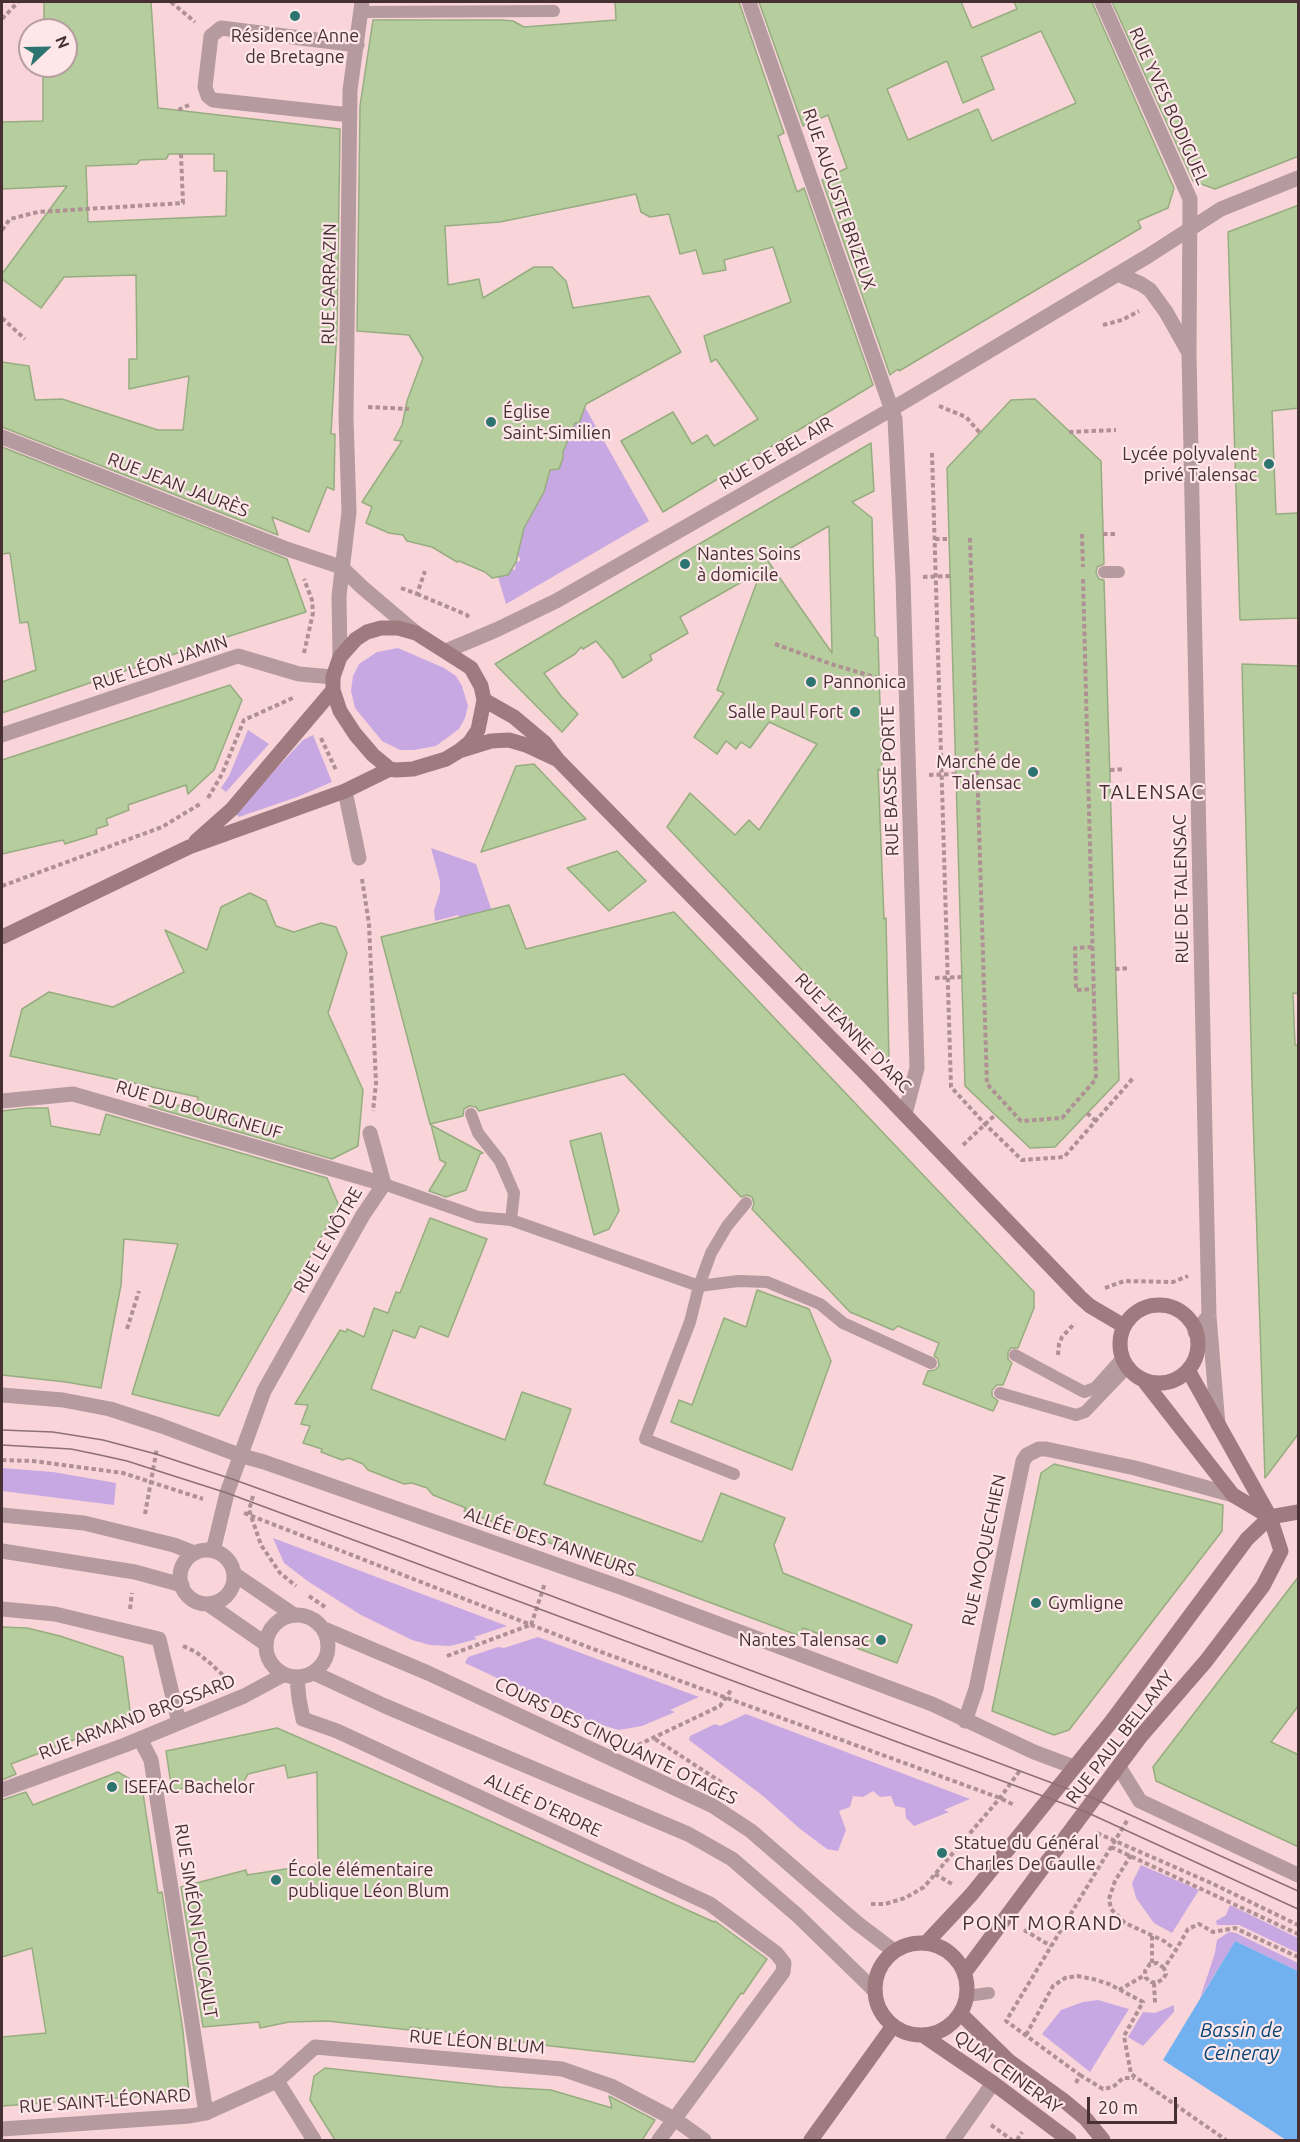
<!DOCTYPE html>
<html>
<head>
<meta charset="utf-8">
<style>
  body { margin:0 }
  #map { position:relative; width:1300px; height:2142px; overflow:hidden; background:#f9d5da; font-family:Ubuntu,sans-serif }
  canvas { display:block }
  .frame { position:absolute; inset:0; border:3px solid #473033; pointer-events:none }
  .north { position:absolute; left:18px; top:18px; width:60px; height:60px; box-sizing:border-box; background:#fee6e9; border:2px solid #b59da0; border-radius:50%; rotate:68deg; font-size:16px; font-weight:700; line-height:24px; text-align:center; color:#473033 }
  .north::after { content:''; display:block; margin:auto; width:21px; height:27px; background:#2b7470; clip-path:polygon(50% 0,100% 100%,50% 72%,0 100%) }
  .scale { position:absolute; left:1087px; top:2097px; width:90px; height:27px; box-sizing:border-box; border:3px solid #473033; border-top:0; padding-left:8px; font-size:18px; line-height:21px; white-space:nowrap; color:#473033; -webkit-text-stroke:4px #fee6e9; paint-order:stroke }
</style>
</head>
<body>
<div id="map">
<canvas width="1300" height="2142"></canvas>
<div class="frame"></div>
<div class="north">N</div>
<div class="scale">20 m</div>
</div>
<script>
const context = document.querySelector('canvas').getContext('2d');
context.lineJoin = 'round';
function fill(path, color) {
  context.fillStyle = color;
  context.fill(path, 'evenodd');
}
function toPath(rows) {
  const path = new Path2D();
  for (const r of rows) {
    if (r.length === 3) {
      path.moveTo(r[0] + r[2], r[1]);
      path.arc(r[0], r[1], r[2], 0, 2 * Math.PI);
      continue;
    }
    path.moveTo(r[0], r[1]);
    for (let i = 2; i < r.length; i += 2) path.lineTo(r[i], r[i + 1]);
  }
  return path;
}
function stroke(path, color, width, dash) {
  context.strokeStyle = color;
  context.lineWidth = width;
  context.lineCap = dash ? 'butt' : 'round';
  context.setLineDash(dash || []);
  context.stroke(path);
}
function label(font, color, halo, rows, align = 'center') {
  context.font = font + ' Ubuntu,sans-serif';
  context.lineWidth = 4.5;
  context.setLineDash([]);
  context.textBaseline = 'middle';
  context.strokeStyle = halo;
  context.fillStyle = color;
  for (const [text, x, y, turn = 0] of rows) {
    context.save();
    context.translate(x, y);
    context.rotate((+turn || 0) * Math.PI / 180);
    context.textAlign = isNaN(turn) ? turn : align;
    if (halo) context.strokeText(text, 0, 0);
    context.fillText(text, 0, 0);
    context.restore();
  }
}
fill(toPath([
  [581,400,649,521,506,604,498,577,509,573,512,569,515,570,516,562,520,561,520,558,516,553,519,537,522,536,526,518,550,474,550,466,559,468,563,458,563,452,575,423,579,422,582,415,576,410],
  [398,648,444,668,456,676,462,686,468,706,465,718,459,729,436,746,414,750,400,750,382,741,355,708,351,691,353,676,359,664,377,652],
  [248,730,269,744,226,792,221,788,229,776],
  [313,735,332,782,297,797,239,817,236,814,245,802,303,740],
  [431,848,476,864,497,926,464,932,458,915,435,921,434,910,440,892,440,881],
  [2,1468,53,1472,116,1483,114,1505,2,1491],
  [273,1538,507,1626,474,1637,477,1639,450,1646,430,1645,412,1640,361,1615,309,1582,284,1563],
  [538,1637,699,1697,670,1710,675,1712,642,1726,619,1730,594,1723,465,1663,468,1657,498,1647,504,1648],
  [746,1714,970,1799,944,1810,949,1812,914,1826,906,1818,905,1808,895,1806,891,1796,880,1797,873,1791,863,1797,853,1796,850,1807,839,1811,846,1830,838,1851,827,1849,799,1828,763,1796,689,1740,690,1736,715,1724,720,1726],
  [1141,1865,1199,1890,1172,1933,1154,1923,1136,1898,1132,1883],
  [1230,1905,1298,1938,1298,1953,1239,1925,1217,1925,1216,1921,1226,1915],
  [1229,1932,1236,1933,1298,1963,1298,1971,1235,1941,1200,1998,1215,1953,1217,1940],
  [1098,2000,1129,2009,1090,2072,1042,2034,1061,2010,1083,2002],
  [1174,2005,1174,2012,1171,2015,1143,2046,1128,2037,1143,2012,1155,2013]
]), '#c8a8e3');
fill(toPath([
  [1235,1941,1298,1971,1298,2140,1286,2140,1163,2060]
]), '#72b1ef');
const building = toPath([
  [44,2,151,2,158,108,340,129,337,330,331,434,335,434,334,490,327,487,309,532,272,517,278,535,2,427,2,362,29,366,35,400,62,399,158,430,183,430,189,376,129,389,129,359,137,359,136,275,64,277,41,308,2,279,2,274,67,186,2,189,2,122,43,121,43,66,66,66,66,30,44,30,44,2],
  [169,154,214,154,214,171,227,171,226,216,88,222,86,166,137,164,140,160,166,159,169,154],
  [615,2,739,2,784,133,778,136,797,192,804,188,873,385,663,512,621,441,673,412,692,444,707,435,714,446,758,419,716,359,711,362,704,336,791,302,773,247,724,260,726,270,703,274,696,250,680,254,669,214,650,217,641,212,636,194,500,222,445,226,448,285,479,279,483,298,534,267,552,267,566,281,573,308,649,296,681,352,586,404,579,423,575,423,563,452,563,458,559,469,550,470,544,492,524,528,516,562,508,575,492,578,485,572,459,561,457,562,432,547,407,541,403,535,389,533,366,523,372,507,362,502,402,441,394,440,402,425,407,401,423,358,409,335,357,331,360,106,373,20,502,20,513,21,524,27,616,20,615,2],
  [759,2,961,2,972,28,1017,9,1014,2,1092,2,1174,188,1168,208,1138,221,1141,228,899,371,898,369,890,375,822,180,847,168,828,115,803,126,759,2],
  [1041,31,1076,103,992,141,978,109,908,140,887,89,947,61,963,103,994,89,981,57,1041,31],
  [1112,2,1299,2,1299,156,1215,189,1193,181,1112,2],
  [1299,205,1299,408,1272,411,1276,514,1299,513,1299,618,1240,620,1228,232,1299,205],
  [1035,399,1101,461,1104,564,1097,567,1096,573,1099,579,1104,580,1119,1080,1055,1147,1030,1148,965,1086,947,468,1011,400,1035,399],
  [871,443,874,491,852,502,872,518,875,636,878,638,882,771,878,769,884,919,886,918,889,1062,667,827,690,793,735,835,749,820,759,830,817,744,769,722,750,748,741,742,736,749,726,741,717,754,694,737,724,693,717,690,761,571,680,617,688,633,650,655,652,660,623,678,612,660,596,641,583,649,581,647,575,654,544,673,561,696,578,714,562,732,495,664,871,443],
  [829,526,832,653,768,561,829,526],
  [2,447,287,559,306,612,198,646,2,713,2,682,36,670,28,622,20,623,10,553,2,554,2,447],
  [1242,664,1299,666,1299,994,1293,993,1295,1045,1299,1045,1299,1433,1265,1478,1252,1084,1242,664],
  [230,685,242,700,214,770,188,794,186,785,128,805,129,810,106,819,108,825,96,829,97,834,65,844,63,840,2,854,2,760,230,685],
  [534,764,586,819,481,852,516,766,534,764],
  [617,851,646,881,609,911,567,868,617,851],
  [250,893,266,901,276,926,294,932,321,923,336,927,347,953,328,1013,363,1090,358,1146,332,1159,149,1106,197,1105,198,1097,10,1056,22,1009,49,992,113,1007,184,972,165,930,207,950,221,907,250,893],
  [509,905,526,949,674,912,1034,1292,1034,1308,1018,1348,1011,1348,1008,1352,1008,1359,1012,1363,1003,1385,997,1385,992,1390,992,1396,998,1401,993,1411,923,1384,928,1371,935,1370,939,1366,938,1359,934,1356,939,1343,898,1326,893,1330,850,1312,752,1209,754,1204,752,1197,747,1195,741,1197,624,1074,479,1111,476,1107,469,1106,464,1109,463,1116,430,1124,381,937,509,905],
  [28,1108,48,1108,51,1126,100,1135,106,1114,327,1178,339,1206,219,1416,132,1394,178,1244,124,1239,121,1285,101,1388,66,1382,2,1375,2,1111,28,1108],
  [431,1125,483,1153,480,1154,466,1190,446,1197,429,1191,446,1163,440,1160,431,1125],
  [601,1133,619,1211,609,1229,594,1235,570,1141,601,1133],
  [430,1218,487,1239,448,1337,420,1326,415,1338,393,1330,371,1389,505,1440,522,1392,571,1409,544,1484,702,1542,721,1493,785,1518,774,1545,783,1573,912,1625,897,1663,803,1628,800,1636,464,1511,466,1508,433,1495,427,1488,412,1483,404,1484,368,1470,363,1464,349,1458,342,1460,321,1452,322,1449,303,1443,310,1426,301,1424,308,1405,295,1404,340,1330,346,1332,347,1329,364,1337,374,1308,388,1313,396,1292,400,1293,430,1218],
  [757,1290,809,1309,831,1361,792,1470,671,1422,679,1400,692,1405,724,1318,746,1327,757,1290],
  [1054,1464,1223,1505,1222,1531,1069,1730,1054,1735,992,1711,1041,1473,1054,1464],
  [1299,1576,1299,1705,1271,1742,1299,1755,1299,1847,1156,1781,1153,1767,1299,1576],
  [2,1627,27,1628,60,1636,123,1657,131,1718,11,1764,16,1774,2,1780,2,1627],
  [277,1728,459,1807,714,1922,715,1921,767,1959,743,1994,741,1993,694,2062,551,2046,410,2027,410,2030,327,2021,289,2022,260,2028,259,2022,203,2027,181,1887,246,1870,247,1875,318,1864,317,1772,288,1778,285,1765,248,1774,240,1789,230,1791,213,1781,172,1791,166,1751,277,1728],
  [118,1772,142,1786,158,1893,162,1892,183,2031,189,2093,2,2106,2,2037,46,2033,32,1948,2,1957,2,1800,26,1792,33,1805,118,1772],
  [325,2068,499,2087,551,2090,612,2108,609,2096,655,2120,642,2140,335,2140,310,2100,314,2076,325,2068]
]);
fill(building, '#b6cd9e');
stroke(building, '#97ad80', 1.5);
stroke(toPath([
  [171,2,195,22],
  [2,19,18,2],
  [180,111,180,109,189,105],
  [2,230,10,219,38,212,183,203,181,154],
  [2,318,25,339],
  [1103,325,1122,320,1139,311],
  [939,406,966,417,980,433],
  [368,407,409,409],
  [1069,432,1116,430],
  [932,453,951,1087,985,1124,1022,1160,1064,1157,1134,1077],
  [1082,534,1083,567],
  [1103,534,1118,534],
  [970,538,987,1084,1021,1121,1062,1118,1096,1079,1083,578],
  [935,539,949,539],
  [923,577,950,576],
  [401,588,417,594,425,571],
  [417,594,467,615,470,619],
  [775,644,834,665,885,680],
  [304,653,313,613,312,600,304,579],
  [321,738,336,770],
  [1110,770,1125,769],
  [929,775,956,774],
  [208,798,222,774,244,720,295,697],
  [362,879,369,924,376,1083,373,1111],
  [2,886,162,827,200,804],
  [1092,947,1075,948,1076,990,1093,989],
  [1115,969,1130,968],
  [935,978,961,977],
  [1087,1113,1096,1121],
  [963,1145,995,1115],
  [1105,1288,1124,1281,1173,1282,1188,1276],
  [127,1329,139,1291],
  [1058,1355,1059,1344,1062,1337,1075,1323],
  [2,1460,33,1461,123,1473,203,1499],
  [253,1496,249,1510,261,1545,280,1573,296,1586],
  [244,1513,593,1649,1000,1798,1014,1805],
  [145,1514,157,1448],
  [309,1596,325,1607],
  [130,1609,132,1593],
  [531,1625,545,1583],
  [183,1646,196,1652,210,1663,227,1679],
  [447,1656,530,1625],
  [655,1739,724,1784],
  [638,1745,720,1706,731,1690],
  [1097,1833,1211,1883,1298,1925],
  [1111,1847,1298,1934],
  [1131,1855,1115,1881,1109,1899,1111,1909,1125,1923,1164,1941,1176,1950,1188,1929,1199,1924,1213,1932,1235,1928,1298,1957],
  [935,1874,952,1884],
  [871,1904,885,1904,905,1898,924,1887,1000,1798,1021,1769],
  [1024,1930,1051,1946],
  [1152,1963,1152,1935],
  [1164,1968,1157,1963,1150,1964,1145,1971,1146,1978,1151,1982,1156,1983,1163,1979,1166,1974,1164,1968,1176,1950],
  [1154,1983,1155,2003],
  [1119,1990,1145,1975],
  [1026,2035,1053,1986,1065,1978,1077,1976,1093,1979,1109,1984,1143,2002,1124,2036,1131,2074,1226,2140],
  [1080,2075,1103,2089,1113,2087,1123,2078,1134,2078],
  [1076,2083,1080,2075,1006,2021,1128,1819],
  [991,2125,1012,2140],
  [1017,2140,1022,2132]
]), '#af9094', 4, [4.5, 3]);
stroke(toPath([
  [361,12,554,11],
  [1104,572,1119,572],
  [471,1114,478,1133,500,1161,514,1193,511,1220],
  [384,1184,478,1217,511,1220,699,1286,738,1281,767,1282,820,1304,843,1323,931,1363],
  [1015,1355,1084,1392,1095,1388,1122,1358],
  [1000,1393,1076,1415,1085,1412,1128,1367],
  [734,1474,645,1439,690,1322,699,1286,711,1253,727,1226,746,1203],
  [967,1996,989,1993]
]), '#b59b9f', 12);
stroke(toPath([
  [749,2,895,419,903,578,917,1068,905,1114],
  [1102,2,1190,199,1189,354,1206,1182,1209,1316,1218,1425],
  [350,115,213,100,208,96,205,87,211,36,221,28,357,45],
  [1118,274,1141,284,1150,290,1166,312,1188,351],
  [2,437,284,548,341,567,363,588,416,633],
  [446,651,496,630,556,601,892,409,1148,256,1221,209,1298,178],
  [340,657,339,596,349,512,346,417,350,90,362,2],
  [2,735,238,656,299,674,333,677],
  [345,791,359,858],
  [2,1101,73,1094,384,1184],
  [1195,1332,1209,1316],
  [2,1395,63,1400,110,1409,162,1426,239,1455,264,1462,620,1587,932,1704,1034,1752,1074,1767],
  [2,1515,84,1523,174,1545,194,1553],
  [207,1577,27],
  [2,1551,135,1572,182,1585],
  [213,1551,227,1493,264,1391,363,1215,384,1184,370,1133],
  [234,1574,294,1615],
  [208,1604,266,1644],
  [2,1609,55,1614,159,1639,179,1723],
  [297,1646,31],
  [324,1629,428,1673,713,1806,751,1831,857,1923,894,1951],
  [314,1673,385,1706,688,1834,732,1859,797,1915,875,1991],
  [297,1678,299,1699,303,1719,337,1731,710,1904,776,1953,784,1963,783,1972,659,2140],
  [965,1721,976,1689,1023,1461,1027,1455,1039,1449,1046,1449,1135,1468,1233,1495],
  [140,1739,151,1760,206,2113],
  [1119,1767,1140,1801,1298,1875],
  [2,1790,125,1745,244,1696,283,1675],
  [277,2081,314,2140],
  [2,2129,190,2116,206,2113,277,2081,315,2047,562,2069,611,2086,676,2120,704,2140],
  [953,2140,993,2083]
]), '#b59b9f', 15);
stroke(toPath([
  [381,628,398,628,416,633,471,668,481,686,484,700,478,730,470,742,459,751,446,759,413,769,396,770,390,769,373,755,355,734,340,711,333,690,333,677,340,657,356,639,367,632,381,628],
  [484,700,514,717,545,743,558,760,866,1074,1080,1297,1090,1306,1124,1326],
  [462,750,491,741,509,740,526,745,556,759],
  [196,841,232,809,333,690],
  [2,937,189,847,345,791,390,769],
  [1159,1344,39],
  [1144,1381,1233,1495,1270,1517],
  [921,1989,46],
  [926,1943,971,1895,1111,1722,1247,1539,1270,1517,1298,1512],
  [965,1972,1141,1736,1206,1661,1263,1586,1281,1551,1270,1517,1188,1370],
  [961,2014,1009,2061,1063,2100,1086,2119,1103,2140],
  [924,2036,993,2083,1069,2140],
  [811,2140,893,2026]
]), '#9f7a7f', 15);
stroke(toPath([
  [2,1430,53,1432,103,1440,156,1454,232,1479,399,1539,1095,1799,1298,1891],
  [2,1445,71,1449,100,1455,127,1461,227,1493,1086,1812,1298,1909]
]), '#8d7074', 1.5);
for (const [x, y, r, color] of [
  [295,16,6,"#2b7470"],
  [491,422,6,"#2b7470"],
  [1269,464,6,"#2b7470"],
  [685,564,6,"#2b7470"],
  [811,682,6,"#2b7470"],
  [855,712,6,"#2b7470"],
  [1033,772,6,"#2b7470"],
  [1036,1603,6,"#2b7470"],
  [881,1640,6,"#2b7470"],
  [112,1787,6,"#2b7470"],
  [942,1853,6,"#2b7470"],
  [276,1880,6,"#2b7470"]
]) {
  const dot = new Path2D();
  dot.arc(x, y, r, 0, 2 * Math.PI);
  context.fillStyle = color;
  context.fill(dot);
  stroke(dot, '#fee6e9', 2);
}
label('18px', '#473033', '#fee6e9', [
  ["Résidence Anne",295,36,"center"],
  ["de Bretagne",295,57,"center"],
  ["Église",503,412],
  ["Saint-Similien",503,433],
  ["Lycée polyvalent",1257,454,"right"],
  ["privé Talensac",1257,475,"right"],
  ["Nantes Soins",697,554],
  ["à domicile",697,575],
  ["Pannonica",823,682],
  ["Salle Paul Fort",843,712,"right"],
  ["Marché de",1021,762,"right"],
  ["Talensac",1021,783,"right"],
  ["Gymligne",1048,1603],
  ["Nantes Talensac",869,1640,"right"],
  ["ISEFAC Bachelor",124,1787],
  ["Statue du Général",954,1843],
  ["Charles De Gaulle",954,1864],
  ["École élémentaire",288,1870],
  ["publique Léon Blum",288,1891]
], 'left');
label('18px', '#473033', '#fee6e9', [
  ["RUE YVES BODIGUEL",1169,106,66],
  ["RUE AUGUSTE BRIZEUX",839,199,71],
  ["RUE SARRAZIN",329,284,-89],
  ["RUE DE BEL AIR",776,453,-30],
  ["RUE JEAN JAURÈS",178,485,21],
  ["RUE LÉON JAMIN",160,663,-18],
  ["RUE BASSE PORTE",890,781,-92],
  ["RUE DE TALENSAC",1181,889,-91],
  ["RUE JEANNE D'ARC",853,1033,46],
  ["RUE DU BOURGNEUF",199,1110,16],
  ["RUE LE NÔTRE",328,1240,-60],
  ["ALLÉE DES TANNEURS",550,1542,19],
  ["RUE MOQUECHIEN",984,1550,-78],
  ["RUE ARMAND BROSSARD",137,1717,-21],
  ["RUE PAUL BELLAMY",1120,1737,-52],
  ["COURS DES CINQUANTE OTAGES",616,1741,26],
  ["ALLÉE D'ERDRE",543,1805,25],
  ["RUE SIMÉON FOUCAULT",196,1921,81],
  ["RUE LÉON BLUM",477,2042,5],
  ["QUAI CEINERAY",1008,2072,36],
  ["RUE SAINT-LÉONARD",105,2101,-4]
]);
context.letterSpacing = '1.5px';
label('20px', '#473033', '#fee6e9', [
  ["TALENSAC",1152,792],
  ["PONT MORAND",1043,1923]
]);
context.letterSpacing = '0px';
label('italic 20px', '#064576', '#fee6e9', [
  ["Bassin de",1241,2030],
  ["Ceineray",1241,2053]
]);
</script>
</body>
</html>
